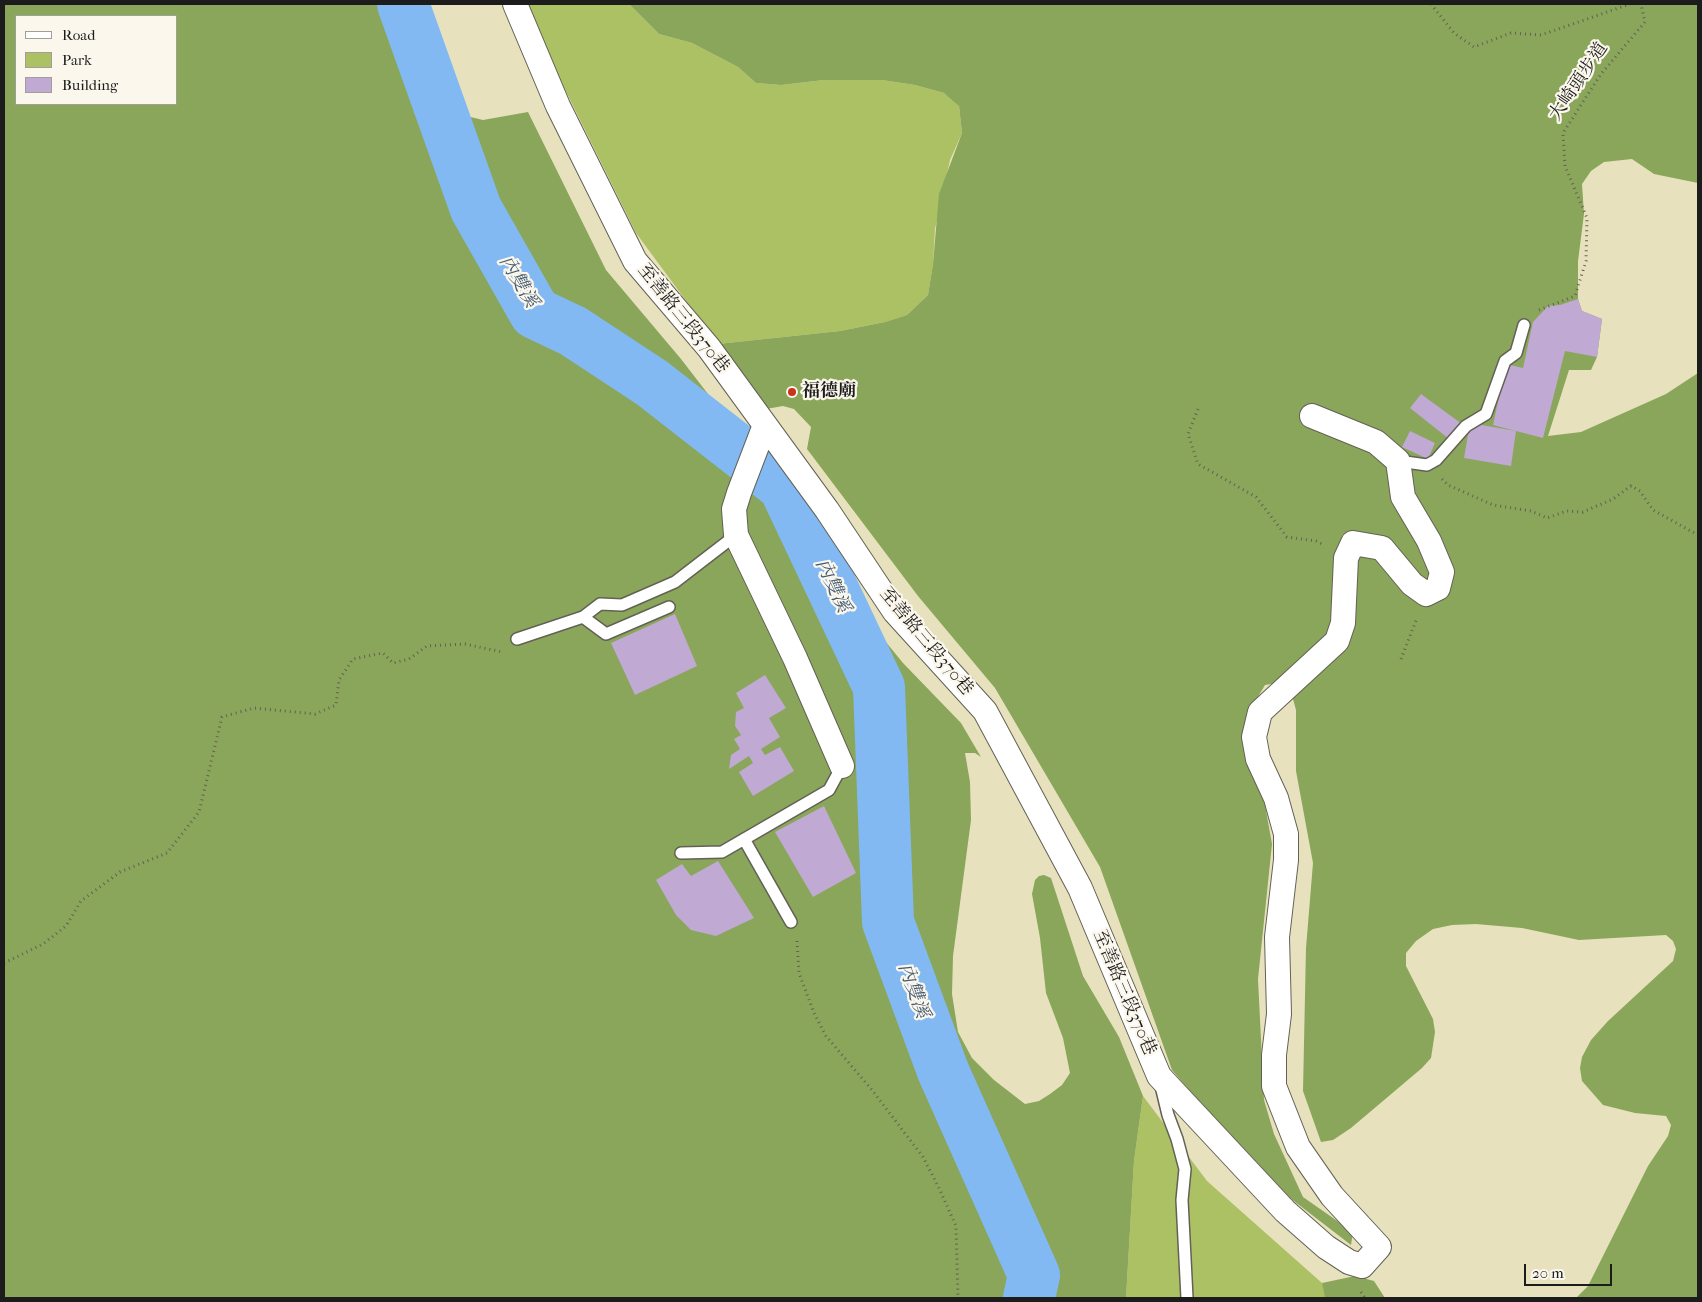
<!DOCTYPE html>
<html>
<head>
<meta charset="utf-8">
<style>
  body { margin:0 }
  #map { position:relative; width:1702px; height:1302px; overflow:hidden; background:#e8e1be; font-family:"IM FELL French Canon",serif }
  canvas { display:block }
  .frame { position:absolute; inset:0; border:5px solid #1c1c1c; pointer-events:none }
  .legend { position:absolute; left:15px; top:15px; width:162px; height:90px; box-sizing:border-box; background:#fbf7ec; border:1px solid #a29f99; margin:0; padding:6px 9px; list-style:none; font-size:15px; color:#1c1c1c }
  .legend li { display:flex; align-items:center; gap:10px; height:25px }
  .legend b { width:25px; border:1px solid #a29f99 }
  .scale { position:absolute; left:1524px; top:1264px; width:88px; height:22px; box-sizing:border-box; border:2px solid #1c1c1c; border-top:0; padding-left:6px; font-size:15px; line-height:18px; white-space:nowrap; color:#1c1c1c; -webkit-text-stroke:4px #fbf7ec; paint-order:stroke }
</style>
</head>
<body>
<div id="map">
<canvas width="1702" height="1302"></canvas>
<div class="frame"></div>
<ul class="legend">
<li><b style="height:6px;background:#fff"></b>Road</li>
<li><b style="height:14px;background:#acc064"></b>Park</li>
<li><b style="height:14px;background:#c0a9d3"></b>Building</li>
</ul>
<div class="scale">20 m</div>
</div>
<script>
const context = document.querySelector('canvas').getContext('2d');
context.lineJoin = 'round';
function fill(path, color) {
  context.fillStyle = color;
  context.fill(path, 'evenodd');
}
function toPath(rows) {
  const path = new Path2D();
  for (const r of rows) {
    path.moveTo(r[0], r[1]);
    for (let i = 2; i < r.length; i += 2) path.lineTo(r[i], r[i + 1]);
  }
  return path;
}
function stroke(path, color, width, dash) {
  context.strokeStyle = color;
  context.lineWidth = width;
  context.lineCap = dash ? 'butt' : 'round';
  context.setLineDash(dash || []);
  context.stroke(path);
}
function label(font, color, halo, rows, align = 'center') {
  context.font = font + ' "IM FELL French Canon","Noto Serif TC",serif';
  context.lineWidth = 4.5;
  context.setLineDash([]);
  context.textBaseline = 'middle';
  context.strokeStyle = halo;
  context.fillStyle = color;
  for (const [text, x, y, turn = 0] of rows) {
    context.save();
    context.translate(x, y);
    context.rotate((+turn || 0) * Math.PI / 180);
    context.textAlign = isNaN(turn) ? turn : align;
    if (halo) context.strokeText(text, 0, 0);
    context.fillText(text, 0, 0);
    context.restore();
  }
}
fill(toPath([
  [526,4,629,4,659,34,692,43,738,67,756,83,781,85,824,80,882,80,915,85,944,93,952,98,959,106,962,133,950,160,935,229,933,264,928,295,907,315,885,322,840,331,718,344,636,233,538,35],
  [1143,1096,1207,1181,1322,1283,1328,1298,1126,1298,1134,1161]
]), '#acc064');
fill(toPath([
  [4,4,407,4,421,72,433,94,458,114,483,120,528,112,606,270,681,359,745,442,789,491,825,547,859,609,903,663,961,723,981,757,975,753,965,753,970,782,971,820,953,956,952,994,958,1032,972,1058,994,1080,1025,1104,1039,1101,1050,1094,1062,1085,1070,1073,1063,1038,1046,993,1040,938,1032,894,1035,880,1039,876,1044,875,1051,878,1083,976,1119,1037,1143,1096,1134,1161,1126,1298,4,1298],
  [16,16,176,16,176,104,16,104],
  [629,4,1698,4,1698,183,1654,174,1632,159,1604,162,1591,171,1582,184,1584,214,1578,261,1578,299,1582,311,1602,319,1597,357,1591,370,1569,370,1548,436,1581,432,1666,394,1698,373,1698,1298,1576,1298,1588,1286,1648,1166,1668,1136,1671,1125,1666,1116,1635,1113,1603,1105,1582,1081,1580,1068,1582,1057,1591,1040,1608,1021,1673,961,1676,949,1673,941,1666,935,1579,940,1522,928,1476,924,1452,925,1433,929,1416,941,1406,953,1406,966,1433,1019,1435,1032,1431,1058,1422,1068,1351,1128,1333,1140,1321,1142,1303,1091,1306,948,1313,863,1296,771,1296,710,1290,688,1278,683,1265,685,1247,715,1244,752,1265,805,1272,844,1258,979,1264,1100,1274,1134,1303,1197,1353,1232,1351,1245,1290,1198,1234,1142,1172,1070,1100,867,995,688,918,596,807,449,811,427,794,409,783,406,766,409,718,344,840,331,885,322,907,315,928,295,933,264,939,194,962,133,959,106,944,93,915,85,882,80,824,80,781,85,756,83,738,67,692,43,659,34],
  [1355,1276,1374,1281,1385,1298,1325,1297,1322,1283]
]), '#89a65a');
stroke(toPath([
  [403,4,476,209,535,313,573,331,652,383,784,486,879,687,888,922,943,1071,1034,1275,1029,1298]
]), '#83b9f2', 52);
fill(toPath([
  [1578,299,1582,311,1602,319,1597,357,1565,351,1543,438,1493,425,1506,364,1523,368,1533,322,1548,306,1560,305],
  [1421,394,1462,424,1449,439,1410,408],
  [1470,423,1516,431,1511,466,1464,458],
  [1410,431,1435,443,1428,459,1402,447],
  [675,614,697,666,635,695,611,643],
  [765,675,786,708,769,718,780,737,761,749,765,755,780,747,794,771,753,796,739,772,753,763,749,756,729,769,731,755,740,749,734,739,741,735,735,726,736,712,744,708,736,693],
  [824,806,856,873,813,897,775,832],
  [718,861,754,918,716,936,691,930,676,915,656,880,682,864,691,876]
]), '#c0a9d3');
const lane = toPath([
  [1398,461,1427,465,1436,460,1466,426,1486,414,1505,361,1516,353,1524,325],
  [583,617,606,634,669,607],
  [517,639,583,617,600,604,622,605,675,582,736,535],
  [744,839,791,922],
  [681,853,722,852,829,790,842,766],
  [1161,1086,1168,1115,1177,1139,1185,1169,1182,1200,1187,1298]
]);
const street = toPath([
  [515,4,558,106,635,261,709,348,827,510,895,612,985,711,1080,888,1159,1076,1285,1211,1326,1247,1349,1262,1362,1266,1379,1247,1332,1196,1298,1147,1274,1086,1274,1055,1279,1014,1277,937,1286,860,1286,834,1276,798,1258,759,1254,737,1260,712,1337,641,1343,623,1346,558,1353,543,1382,548,1412,584,1426,594,1438,588,1442,572,1429,541,1403,497,1398,461,1376,442,1312,416],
  [765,425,739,493,734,509,736,535,795,658,842,766]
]);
stroke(lane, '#636155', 14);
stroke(street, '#636155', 26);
stroke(toPath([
  [1431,4,1454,33,1474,47,1511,33,1541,35,1630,4],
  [1539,310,1575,296,1586,261,1587,218,1565,166,1563,133,1601,74,1645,22,1641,4],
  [1198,409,1188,434,1198,464,1256,497,1287,537,1316,541,1324,545],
  [1442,479,1448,485,1493,505,1531,511,1547,518,1567,511,1583,512,1613,499,1631,486,1640,491,1653,510,1698,535],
  [1401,659,1417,618],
  [797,941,799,973,814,1013,826,1036,872,1090,923,1157,939,1188,956,1226,958,1298],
  [4,963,43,944,66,926,81,901,120,872,167,853,199,812,222,717,254,708,315,714,336,705,339,680,353,659,383,653,393,663,409,659,427,646,465,644,502,652],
  [1361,1292,1365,1298]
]), '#636155', 3, [1, 4]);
stroke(lane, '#fff', 11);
stroke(street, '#fff', 24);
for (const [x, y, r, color] of [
  [792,392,5,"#c8321e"]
]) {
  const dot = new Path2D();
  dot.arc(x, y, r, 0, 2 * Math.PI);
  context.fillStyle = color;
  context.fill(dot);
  stroke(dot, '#fbf7ec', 2);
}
label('18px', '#1c1c1c', '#fbf7ec', [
  ["大崎頭步道",1579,82,-56],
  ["至善路三段370巷",683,319,51],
  ["至善路三段370巷",926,642,50],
  ["至善路三段370巷",1124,993,67]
]);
label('bold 18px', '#1c1c1c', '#fbf7ec', [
  ["福德廟",802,392]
], 'left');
label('italic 19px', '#455b72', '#fbf7ec', [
  ["內雙溪",518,282,59],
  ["內雙溪",832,586,65],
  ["內雙溪",913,991,70]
]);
</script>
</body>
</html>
